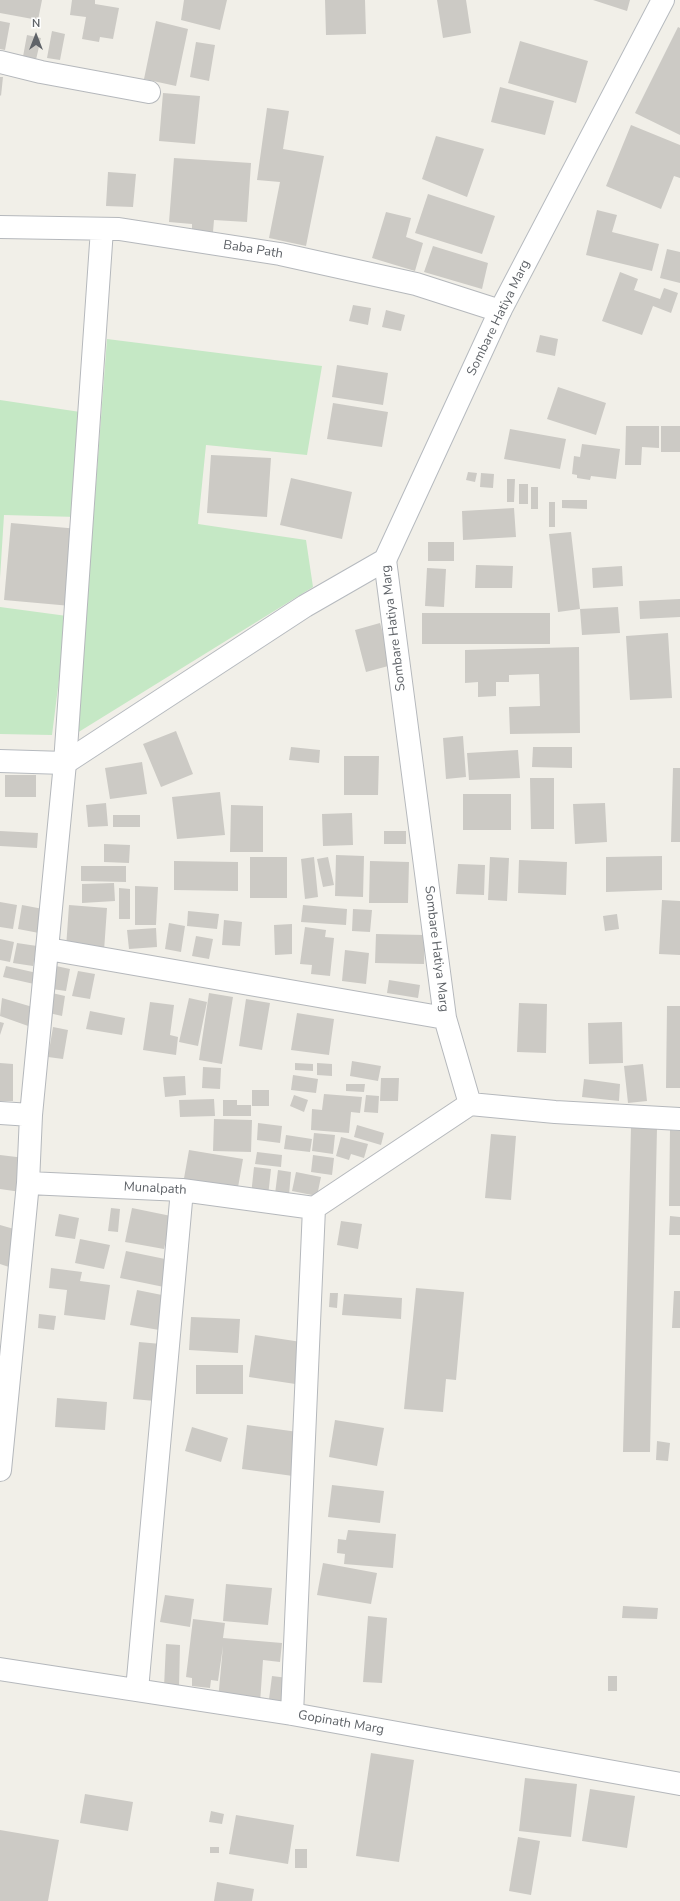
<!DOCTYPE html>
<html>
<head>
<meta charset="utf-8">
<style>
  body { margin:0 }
  #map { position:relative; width:680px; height:1901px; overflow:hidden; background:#f1efe8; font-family:"Nunito Sans",sans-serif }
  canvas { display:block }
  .north { position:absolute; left:16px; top:16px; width:40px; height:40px; -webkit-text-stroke:3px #fff; paint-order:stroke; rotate:0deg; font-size:11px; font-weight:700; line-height:16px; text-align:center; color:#5f6368 }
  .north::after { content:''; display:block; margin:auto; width:14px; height:18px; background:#5f6368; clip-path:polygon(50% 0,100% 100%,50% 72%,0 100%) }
</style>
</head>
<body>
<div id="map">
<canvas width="680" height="1901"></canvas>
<div class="north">N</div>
</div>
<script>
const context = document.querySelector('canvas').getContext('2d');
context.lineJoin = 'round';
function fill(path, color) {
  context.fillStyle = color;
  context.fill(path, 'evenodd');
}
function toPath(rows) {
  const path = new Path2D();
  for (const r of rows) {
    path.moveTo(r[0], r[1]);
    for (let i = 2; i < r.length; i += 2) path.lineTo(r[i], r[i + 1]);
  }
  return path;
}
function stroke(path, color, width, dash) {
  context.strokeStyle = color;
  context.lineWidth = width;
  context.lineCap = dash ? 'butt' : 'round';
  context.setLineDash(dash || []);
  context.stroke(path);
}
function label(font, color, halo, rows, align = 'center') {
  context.font = font + ' "Nunito Sans",sans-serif';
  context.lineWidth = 4;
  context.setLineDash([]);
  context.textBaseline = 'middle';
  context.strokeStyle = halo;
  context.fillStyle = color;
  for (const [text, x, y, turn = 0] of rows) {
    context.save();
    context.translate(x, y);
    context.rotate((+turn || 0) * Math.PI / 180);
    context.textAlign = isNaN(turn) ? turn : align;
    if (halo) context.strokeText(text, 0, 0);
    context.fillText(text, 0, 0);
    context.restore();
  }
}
fill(toPath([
  [107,339,322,366,307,455,206,445,198,524,306,540,313,587,77,733],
  [0,400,87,413,77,517,4,515,0,578],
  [0,607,67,616,52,735,0,734]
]), '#c5e8c5');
fill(toPath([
  [0,0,42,0,38,20,0,13],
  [72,0,95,0,95,4,119,8,113,39,100,37,99,42,82,39,86,17,70,15],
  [184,0,227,0,220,30,181,20],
  [325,0,365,0,366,34,326,35],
  [437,0,466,0,471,33,443,38],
  [593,0,630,0,627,11],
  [0,21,10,23,5,50,0,49],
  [156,21,188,29,176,86,144,79],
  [678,27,680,28,680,135,635,113],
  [52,31,65,34,60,60,47,58],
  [27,35,41,38,35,64,22,62],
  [520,41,588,61,576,103,508,83],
  [196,42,215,45,209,81,190,77],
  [0,77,3,77,1,96,0,95],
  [500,87,554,101,545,135,491,122],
  [163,93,200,96,195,144,159,141],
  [267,108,289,111,283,149,324,156,306,246,269,238,280,182,257,180],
  [631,125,680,145,680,178,674,176,661,209,606,186],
  [436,136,484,149,467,197,422,179],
  [174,158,251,163,247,222,214,220,213,232,192,231,192,224,169,222],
  [108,172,136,174,133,207,106,206],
  [428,194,495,216,482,254,415,233],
  [597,210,617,215,612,232,659,244,652,271,586,255],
  [386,212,411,218,406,237,423,243,415,271,372,258],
  [433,246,488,263,482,289,424,272],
  [667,249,680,252,680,283,660,278],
  [620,272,638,279,634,290,660,299,664,288,678,293,671,313,653,306,642,335,602,321],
  [353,305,371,308,368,325,349,321],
  [386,310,405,315,401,331,382,327],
  [540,335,558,339,555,356,536,352],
  [337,365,388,373,383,405,332,397],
  [558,387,606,403,596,435,547,419],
  [333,403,388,412,382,447,327,439],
  [626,426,659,426,659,448,642,447,641,465,625,465],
  [661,426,680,426,680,452,661,452],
  [510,429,566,439,560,469,504,459],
  [582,444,620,449,616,479,591,476,590,480,577,478,577,475,572,474,574,456,580,457],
  [211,455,271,458,267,517,207,513],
  [468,472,477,473,475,482,466,480],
  [481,473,494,474,493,488,480,487],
  [291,478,352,492,342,539,280,525],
  [507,479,515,479,514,502,507,502],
  [519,484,528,484,528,504,519,504],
  [531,487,538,487,538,509,531,509],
  [562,500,587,500,587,509,562,508],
  [549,502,555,502,555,527,549,527],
  [514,508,516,537,463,540,462,511],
  [11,523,79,529,71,606,4,600],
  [571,532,580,609,618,607,620,633,582,635,580,609,558,612,549,534],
  [428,542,454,542,454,561,428,561],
  [476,565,513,566,512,588,475,588],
  [622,566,623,586,593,588,592,568],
  [427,568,446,569,444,607,425,606],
  [680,599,680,617,640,619,639,601],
  [422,613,550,613,550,644,422,644],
  [380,623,392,665,366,672,355,630],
  [668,633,672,698,630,700,626,636],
  [579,647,580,733,510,734,509,707,540,706,539,674,509,675,509,682,496,682,496,696,478,697,478,682,465,683,465,650],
  [176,731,193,774,161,787,143,744],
  [463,736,466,777,446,779,443,738],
  [291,747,320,750,319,763,289,760],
  [533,747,572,747,572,768,532,767],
  [518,750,520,778,469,780,467,753],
  [344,756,379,756,378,795,344,795],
  [142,762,147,794,110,799,105,768],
  [673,768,680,768,680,842,671,842],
  [5,775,36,775,36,797,5,797],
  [530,778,554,778,554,829,531,829],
  [220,792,225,835,177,839,172,797],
  [463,794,511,794,511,830,463,830],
  [106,803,108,826,88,827,86,805],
  [605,803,607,842,575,844,573,804],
  [231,805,263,806,263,852,230,852],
  [352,813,353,845,323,846,322,814],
  [113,815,140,815,140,827,113,827],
  [0,831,38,833,37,848,0,846],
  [384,831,406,831,406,844,384,844],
  [104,844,130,845,129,863,104,862],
  [336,855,364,856,363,897,335,896],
  [662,856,662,890,606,892,606,857],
  [250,857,287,857,287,898,250,898],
  [314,857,318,897,305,899,301,859],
  [328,857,334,885,323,887,317,859],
  [490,857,509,858,507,901,488,900],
  [519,860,567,862,566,895,518,893],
  [174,861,238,862,238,891,174,890],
  [370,861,409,862,408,903,369,903],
  [458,864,485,865,484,895,456,894],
  [81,866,126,866,126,882,81,881],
  [114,883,115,901,82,903,82,884],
  [135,886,158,887,156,925,135,925],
  [119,888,130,889,130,919,119,919],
  [662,900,680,901,680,955,659,954],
  [0,902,17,905,13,929,0,927],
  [22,905,43,909,39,933,18,929],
  [69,905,107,908,104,951,66,948],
  [303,905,347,909,346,925,301,922],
  [353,909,372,910,370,932,352,931],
  [188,911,219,914,217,929,187,926],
  [617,914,619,929,605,931,603,916],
  [224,920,242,922,240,946,222,945],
  [169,923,185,926,181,952,165,949],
  [292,924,292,954,275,955,274,925],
  [305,927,326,930,325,937,334,938,330,976,311,974,312,965,300,964],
  [156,928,157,947,129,949,127,930],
  [376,934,425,935,424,964,375,963],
  [196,936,213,939,209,959,192,956],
  [0,939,14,942,10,962,0,960],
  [17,943,37,946,33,966,13,963],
  [345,950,369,953,366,984,342,981],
  [6,966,37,973,34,984,3,977],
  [56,966,70,969,66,991,52,989],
  [78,971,95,974,90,999,72,996],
  [389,980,420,985,418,998,387,993],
  [52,993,65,996,62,1016,49,1013],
  [209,993,233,997,222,1064,199,1060],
  [2,998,36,1008,31,1027,0,1016],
  [189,998,207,1002,198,1046,179,1042],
  [246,999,270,1003,262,1050,239,1046],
  [150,1002,174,1005,170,1035,178,1037,176,1055,143,1050],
  [519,1003,547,1004,546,1053,517,1052],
  [667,1006,680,1006,680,1088,666,1088],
  [90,1011,125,1018,122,1035,86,1029],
  [297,1013,334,1019,329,1055,291,1050],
  [0,1022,4,1023,0,1035],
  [622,1022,623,1063,589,1064,588,1023],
  [53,1027,68,1030,63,1059,48,1057],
  [352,1061,381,1066,378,1081,350,1076],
  [0,1063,13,1064,13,1101,0,1101],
  [295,1063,313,1064,313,1071,295,1070],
  [317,1063,332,1064,332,1076,317,1075],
  [643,1064,647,1101,628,1103,624,1066],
  [203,1067,221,1068,220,1089,202,1088],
  [293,1075,318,1079,316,1093,291,1090],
  [185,1076,186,1095,165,1097,163,1077],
  [381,1078,399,1078,398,1101,380,1101],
  [584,1079,620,1084,619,1101,582,1097],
  [346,1084,365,1084,364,1092,346,1091],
  [252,1090,269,1090,269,1106,252,1106],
  [324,1094,362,1097,360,1113,351,1112,349,1133,311,1130,312,1109,322,1110],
  [294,1095,308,1100,304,1112,290,1106],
  [366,1095,379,1096,378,1113,364,1112],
  [214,1099,215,1116,180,1117,179,1100],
  [223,1100,237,1100,237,1105,251,1105,251,1116,223,1116],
  [214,1119,252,1120,251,1152,213,1151],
  [258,1123,282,1126,280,1143,257,1140],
  [357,1125,384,1133,381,1145,354,1137],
  [631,1127,657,1128,650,1452,623,1452],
  [670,1130,680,1131,680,1206,669,1206],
  [314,1133,335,1135,333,1154,312,1151],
  [491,1134,516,1136,511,1200,485,1198],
  [286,1135,312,1139,310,1152,284,1149],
  [341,1137,368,1144,364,1158,351,1154,349,1160,336,1156],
  [189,1150,243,1159,237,1193,183,1184],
  [257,1152,282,1155,281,1167,255,1164],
  [0,1155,25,1158,21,1192,0,1189],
  [313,1155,334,1158,332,1175,311,1172],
  [254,1167,271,1169,268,1196,251,1195],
  [278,1170,291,1172,289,1195,275,1194],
  [296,1172,321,1177,317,1196,292,1191],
  [111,1208,120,1209,118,1232,108,1231],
  [132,1208,171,1216,164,1249,125,1242],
  [59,1214,79,1218,75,1239,55,1236],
  [670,1216,680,1217,680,1235,669,1235],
  [341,1221,362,1224,358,1249,337,1245],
  [0,1225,21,1231,9,1267,0,1264],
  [80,1239,110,1245,104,1269,75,1263],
  [126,1251,170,1260,164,1287,120,1278],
  [51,1268,82,1272,80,1281,110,1285,105,1320,64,1315,67,1290,49,1288],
  [416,1288,464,1292,456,1380,446,1379,443,1412,404,1409],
  [137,1290,172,1297,165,1331,130,1325],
  [674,1291,680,1291,680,1328,672,1328],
  [330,1293,338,1293,337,1308,329,1307],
  [344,1294,402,1298,401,1319,342,1315],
  [39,1314,56,1316,54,1330,38,1328],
  [191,1317,240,1319,238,1353,189,1350],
  [255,1335,308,1343,302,1385,249,1377],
  [139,1342,161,1344,155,1401,133,1399],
  [196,1365,243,1365,243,1394,196,1394],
  [57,1398,107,1402,105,1430,55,1427],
  [335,1420,384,1428,377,1466,329,1457],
  [247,1425,298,1432,293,1476,242,1469],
  [192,1427,228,1438,221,1462,185,1451],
  [657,1441,670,1443,668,1461,656,1460],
  [332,1485,384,1491,380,1523,328,1517],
  [348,1530,396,1534,393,1568,344,1564,345,1554,337,1553,338,1539,346,1540],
  [323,1563,377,1573,371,1604,317,1595],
  [226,1584,272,1588,268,1625,223,1621],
  [165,1595,194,1599,190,1627,160,1622],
  [623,1606,658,1608,657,1619,622,1618],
  [368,1616,387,1618,382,1683,363,1682],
  [193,1619,225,1623,223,1638,282,1643,280,1662,263,1660,260,1703,218,1700,223,1646,218,1681,211,1680,210,1688,192,1686,192,1678,186,1677],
  [166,1644,180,1645,179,1687,164,1687],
  [272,1676,288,1678,284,1709,268,1707],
  [608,1676,617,1676,617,1691,608,1691],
  [371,1753,414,1760,399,1862,356,1856],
  [525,1778,577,1784,571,1837,519,1831],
  [590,1789,635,1796,627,1848,582,1841],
  [85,1794,133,1802,128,1831,80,1823],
  [211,1811,224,1814,222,1824,209,1822],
  [236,1815,294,1825,288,1864,229,1854],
  [0,1830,59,1840,48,1901,0,1901],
  [518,1837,540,1841,531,1895,509,1891],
  [210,1847,219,1847,219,1853,210,1853],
  [295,1849,307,1849,307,1868,295,1868],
  [217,1882,254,1889,252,1901,214,1901]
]), '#cccac5');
const street = toPath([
  [0,62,41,72,149,92],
  [0,227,119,229,280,254,416,284,500,311],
  [385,560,445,1018,470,1104,555,1112,680,1119],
  [48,949,445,1018],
  [0,1113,31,1115],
  [28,1183,182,1190,314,1208,470,1104],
  [0,1470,28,1183,31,1115,65,763,102,229],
  [0,1669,292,1714,680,1784],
  [137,1690,182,1190],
  [292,1714,314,1208]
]);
const secondary = toPath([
  [0,761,65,763,305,606,385,560,500,311,663,0]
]);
stroke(street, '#b5b8bc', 24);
stroke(secondary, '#b6babf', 24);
stroke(street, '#fff', 22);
stroke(secondary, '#fff', 22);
label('13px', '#5f6368', '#fff', [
  ["Baba Path",253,250,9],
  ["Sombare Hatiya Marg",499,318,-64],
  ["Sombare Hatiya Marg",394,628,-97],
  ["Sombare Hatiya Marg",436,949,83],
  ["Munalpath",155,1189,3],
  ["Gopinath Marg",341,1723,10]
]);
</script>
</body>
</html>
